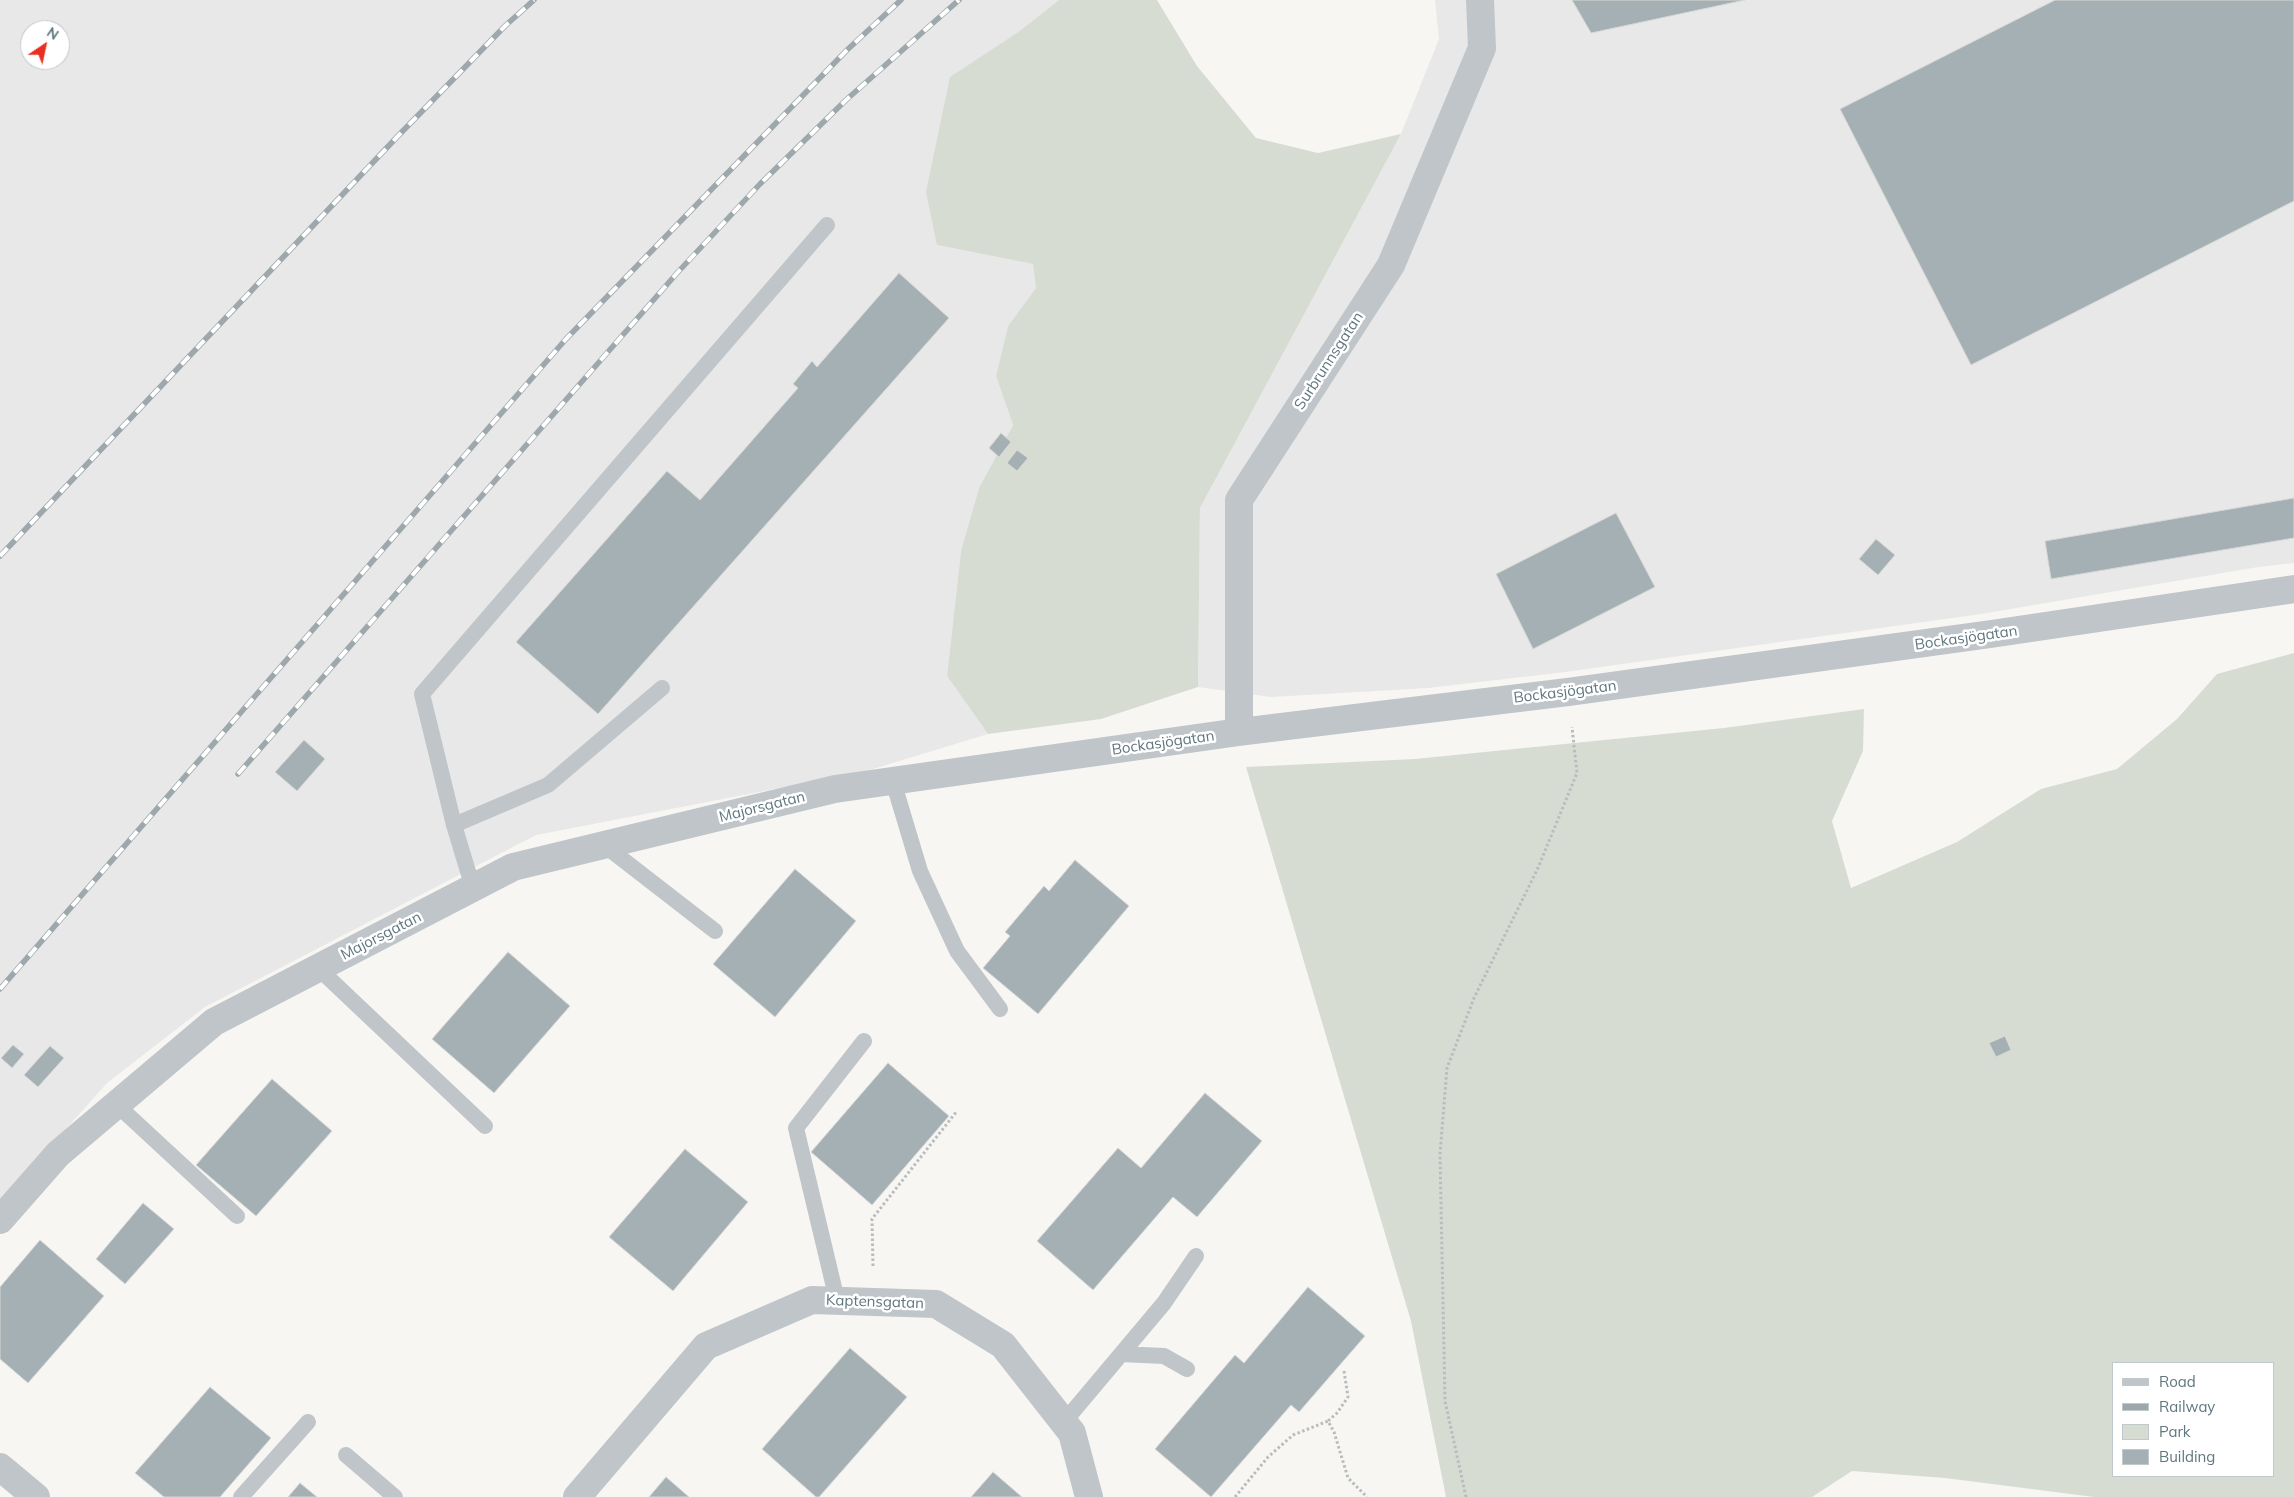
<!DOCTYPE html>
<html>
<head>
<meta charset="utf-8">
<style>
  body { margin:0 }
  #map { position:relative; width:2294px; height:1497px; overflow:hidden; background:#f7f6f3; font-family:Mulish,sans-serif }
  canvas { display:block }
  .legend { position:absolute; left:2112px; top:1362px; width:162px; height:115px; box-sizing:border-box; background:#fff; border:1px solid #c0c9cc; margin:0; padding:6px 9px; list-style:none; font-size:15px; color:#61777f }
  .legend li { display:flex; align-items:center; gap:10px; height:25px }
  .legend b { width:25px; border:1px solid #c0c9cc }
  .north { position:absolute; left:20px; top:20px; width:50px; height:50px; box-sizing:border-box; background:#fff; border:1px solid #c0c9cc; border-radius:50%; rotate:34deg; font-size:14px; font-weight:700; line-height:20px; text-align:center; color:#61777f }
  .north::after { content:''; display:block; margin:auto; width:18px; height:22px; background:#e83022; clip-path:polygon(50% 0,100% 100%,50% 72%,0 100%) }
</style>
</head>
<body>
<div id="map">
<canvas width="2294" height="1497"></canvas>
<ul class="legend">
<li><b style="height:6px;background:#bfc5c8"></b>Road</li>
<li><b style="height:6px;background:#9ea8ac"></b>Railway</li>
<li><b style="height:14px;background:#d7dcd2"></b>Park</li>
<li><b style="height:14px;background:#a4b0b3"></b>Building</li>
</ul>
<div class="north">N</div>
</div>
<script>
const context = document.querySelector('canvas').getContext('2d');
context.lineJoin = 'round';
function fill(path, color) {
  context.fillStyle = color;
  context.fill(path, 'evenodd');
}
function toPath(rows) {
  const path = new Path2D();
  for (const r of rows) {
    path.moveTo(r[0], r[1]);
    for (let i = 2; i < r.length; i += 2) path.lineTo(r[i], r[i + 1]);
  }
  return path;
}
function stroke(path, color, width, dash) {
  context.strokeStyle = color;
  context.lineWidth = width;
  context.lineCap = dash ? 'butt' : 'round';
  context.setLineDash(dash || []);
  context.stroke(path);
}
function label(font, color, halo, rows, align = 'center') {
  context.font = font + ' Mulish,sans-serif';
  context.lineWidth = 5;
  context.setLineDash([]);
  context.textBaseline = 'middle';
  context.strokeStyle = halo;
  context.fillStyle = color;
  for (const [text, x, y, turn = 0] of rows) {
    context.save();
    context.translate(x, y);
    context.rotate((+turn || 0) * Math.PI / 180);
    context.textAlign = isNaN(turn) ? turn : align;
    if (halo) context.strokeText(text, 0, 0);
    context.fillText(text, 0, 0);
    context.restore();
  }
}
fill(toPath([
  [0,0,1059,0,1017,33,937,245,1033,264,1036,288,1008,326,996,376,1013,425,979,488,961,551,947,676,988,734,863,772,536,835,205,1007,107,1083,0,1203],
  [30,30,60,30,60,60,30,60],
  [1435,0,2294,0,2294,563,2258,567,1981,614,1565,672,1428,688,1271,697,1198,687,1200,508,1401,134,1439,39]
]), '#e7e8e7');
fill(toPath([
  [1059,0,1157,0,1197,66,1256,138,1318,153,1401,134,1200,508,1198,687,1101,719,988,734,947,676,961,551,979,488,1013,425,996,376,1008,326,1036,288,1033,264,937,245,926,192,950,77,1017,33],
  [2294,653,2294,1497,2094,1497,1945,1478,1852,1471,1812,1497,1446,1497,1411,1321,1246,767,1415,759,1724,728,1864,709,1863,751,1832,821,1851,888,1957,842,2041,789,2117,769,2177,719,2217,674],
  [2113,1363,2273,1363,2273,1476,2113,1476]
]), '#d7dcd2');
const building = toPath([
  [1572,0,1745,0,1591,33,1572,0],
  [2055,0,2294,0,2294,201,1971,365,1840,109,2055,0],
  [899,273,949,318,598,714,516,642,667,471,700,500,798,388,793,384,812,361,817,367,899,273],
  [1001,433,1011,442,999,457,989,448,1001,433],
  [1017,450,1028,458,1017,471,1007,463,1017,450],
  [2294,498,2294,538,2051,579,2045,541,2294,498],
  [1616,513,1655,587,1533,649,1496,574,1616,513],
  [1876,539,1895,555,1878,575,1859,559,1876,539],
  [304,740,325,759,297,791,275,772,304,740],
  [1075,860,1129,906,1038,1014,983,968,1010,936,1005,932,1044,886,1049,891,1075,860],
  [795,869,856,921,775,1017,713,964,795,869],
  [508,952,570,1006,494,1093,432,1039,508,952],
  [2005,1036,2011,1050,1996,1057,1989,1043,2005,1036],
  [13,1045,24,1054,12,1068,1,1058,13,1045],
  [50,1046,64,1058,38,1087,24,1075,50,1046],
  [888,1063,949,1116,872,1205,811,1152,888,1063],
  [272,1079,332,1131,256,1216,196,1165,272,1079],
  [1205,1093,1262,1141,1197,1217,1173,1197,1093,1290,1037,1241,1118,1148,1141,1168,1205,1093],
  [685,1149,748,1202,673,1291,609,1237,685,1149],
  [143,1203,174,1229,125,1284,96,1259,143,1203],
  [40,1240,104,1296,28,1383,0,1359,0,1287,40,1240],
  [1308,1287,1365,1336,1299,1412,1291,1405,1211,1497,1155,1449,1235,1355,1244,1363,1308,1287],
  [850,1348,907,1397,819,1497,816,1497,762,1449,850,1348],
  [210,1387,271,1438,220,1497,164,1497,135,1473,210,1387],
  [993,1472,1022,1497,971,1497,993,1472],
  [666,1477,689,1497,649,1497,666,1477],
  [300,1483,317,1497,288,1497,300,1483]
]);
fill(building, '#a4b0b3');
stroke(building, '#d8d8d6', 1);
stroke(toPath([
  [873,1266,872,1219,957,1111],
  [1344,1371,1348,1397,1337,1413,1328,1421,1334,1432,1348,1478,1367,1497],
  [1235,1497,1268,1457,1293,1435,1328,1421],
  [1466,1497,1445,1401,1440,1154,1447,1068,1474,998,1538,868,1577,773,1572,727]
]), '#b7bcbe', 3, [2.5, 2.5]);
stroke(toPath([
  [893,781,920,871,957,951,1000,1009],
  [454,825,422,694,827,225],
  [604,845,715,931],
  [473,888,454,825,548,785,662,688],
  [318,968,485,1126],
  [116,1104,237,1216],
  [837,1300,796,1128,864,1041],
  [1121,1354,1164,1356,1187,1369],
  [1064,1422,1164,1303,1196,1256],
  [346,1455,395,1497],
  [241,1497,308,1422]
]), '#bfc5c8', 16);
stroke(toPath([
  [1239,732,1239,500,1391,265,1482,48,1480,0],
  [0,1220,58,1154,214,1022,513,867,835,789,1239,732,1568,692,1991,634,2294,589],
  [577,1497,706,1346,812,1300,936,1304,1003,1345,1072,1433,1089,1497]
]), '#bfc5c8', 28);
stroke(toPath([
  [0,1467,36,1497]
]), '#bfc5c8', 28);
const rail = toPath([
  [0,556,397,137,505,26,534,0],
  [238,774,678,272,760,184,846,100,959,0],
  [0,989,566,339,847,50,901,0]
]);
stroke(rail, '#9ea8ac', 5.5);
stroke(rail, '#fff', 4, [11]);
label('15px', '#61777f', '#fff', [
  ["Surbrunnsgatan",1329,361,-57],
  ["Bockasjögatan",1966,638,-8],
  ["Bockasjögatan",1565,692,-7],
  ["Bockasjögatan",1163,743,-8],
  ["Majorsgatan",762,807,-14],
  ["Majorsgatan",381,936,-27],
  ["Kaptensgatan",875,1302,2]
]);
</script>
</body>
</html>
